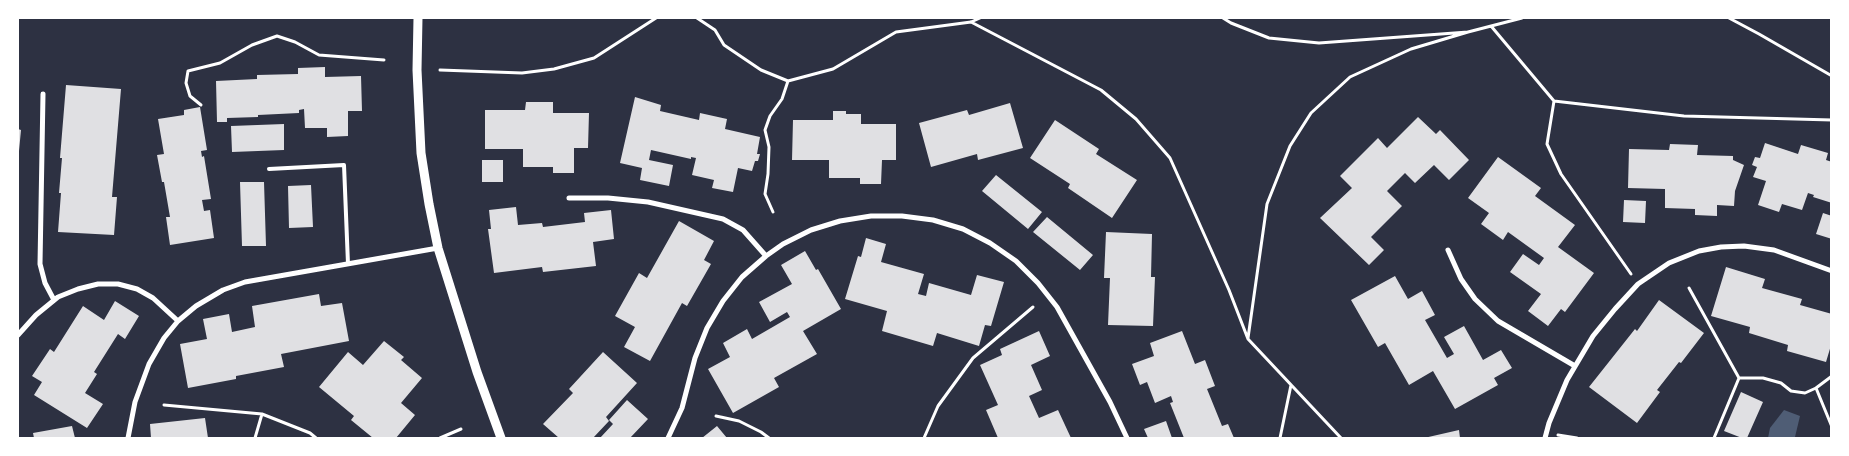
<!DOCTYPE html>
<html>
<head>
<meta charset="utf-8">
<style>
  body { margin:0 }
  #map { position:relative; width:1849px; height:456px; overflow:hidden; background:#2d3142; font-family:"Golos Text",sans-serif }
  canvas { display:block }
  .frame { position:absolute; inset:0; border:19px solid #fff; pointer-events:none }
</style>
</head>
<body>
<div id="map">
<canvas width="1849" height="456"></canvas>
<div class="frame"></div>
</div>
<script>
const context = document.querySelector('canvas').getContext('2d');
context.lineJoin = 'round';
function fill(path, color) {
  context.fillStyle = color;
  context.fill(path, 'evenodd');
}
function toPath(rows) {
  const path = new Path2D();
  for (const r of rows) {
    path.moveTo(r[0], r[1]);
    for (let i = 2; i < r.length; i += 2) path.lineTo(r[i], r[i + 1]);
  }
  return path;
}
function stroke(path, color, width, dash) {
  context.strokeStyle = color;
  context.lineWidth = width;
  context.lineCap = dash ? 'butt' : 'round';
  context.setLineDash(dash || []);
  context.stroke(path);
}
fill(toPath([
  [1784,410,1800,416,1795,437,1768,438,1770,428]
]), '#4f5d75');
fill(toPath([
  [325,67,325,77,361,76,362,111,348,111,348,136,327,137,327,128,305,128,304,109,299,110,299,113,258,115,258,117,227,118,227,122,217,122,216,81,257,79,257,75,298,74,298,68],
  [66,85,121,89,112,197,117,197,114,235,58,232,61,193,59,193,62,158,60,158],
  [635,97,661,105,660,111,699,120,700,113,727,119,725,129,760,137,757,154,760,154,758,161,755,161,752,171,738,168,733,192,712,188,714,180,692,175,696,158,691,157,691,159,651,150,649,160,673,165,669,186,640,180,642,168,620,163],
  [526,102,553,102,553,113,589,113,588,148,574,148,574,173,553,173,553,167,523,167,523,149,485,149,485,110,525,110],
  [1010,103,1023,148,978,160,977,154,931,167,919,123,967,110,969,115],
  [200,107,207,150,201,151,202,157,204,156,211,199,202,200,204,211,210,210,214,238,170,245,166,217,170,217,164,182,162,182,157,155,164,154,158,119,184,115,184,110],
  [833,111,846,111,846,114,861,114,861,124,896,124,896,160,882,160,881,184,860,184,860,178,829,178,829,160,792,160,793,120,833,120],
  [1418,117,1436,134,1440,130,1469,160,1449,180,1434,165,1415,183,1405,173,1387,191,1402,206,1371,237,1384,250,1369,265,1320,218,1352,188,1340,176,1378,138,1387,148],
  [1055,120,1099,149,1096,154,1137,180,1112,218,1068,188,1070,184,1030,158],
  [284,124,284,150,232,152,231,126],
  [18,129,21,130,19,151,18,151],
  [1765,143,1798,154,1801,145,1828,153,1826,160,1832,162,1832,203,1813,197,1814,195,1808,193,1802,210,1782,204,1779,212,1758,205,1766,181,1753,177,1757,167,1752,165,1755,157,1760,158],
  [1670,144,1698,145,1697,155,1733,156,1733,160,1744,165,1735,191,1734,206,1717,205,1717,216,1695,215,1695,209,1665,208,1665,189,1628,188,1629,149,1669,150],
  [1498,157,1541,188,1535,196,1575,225,1558,247,1594,273,1565,312,1561,309,1548,326,1528,311,1541,294,1510,272,1523,254,1539,265,1544,258,1508,232,1503,240,1481,224,1489,213,1468,198],
  [482,160,503,160,503,182,482,182],
  [996,175,1042,212,1028,229,982,191],
  [240,182,264,182,266,246,242,246],
  [311,185,313,227,289,228,288,186],
  [1624,200,1646,201,1645,223,1623,222],
  [516,207,518,225,542,223,543,227,585,222,584,213,611,210,614,239,593,242,596,266,543,272,542,267,494,273,488,229,491,229,489,210],
  [1823,213,1832,216,1832,239,1816,234],
  [1047,217,1093,255,1080,270,1033,232],
  [679,221,714,241,704,260,711,264,687,306,682,303,650,361,624,347,635,327,615,316,639,273,647,278],
  [1106,232,1152,234,1151,277,1155,277,1153,326,1108,325,1110,278,1104,278],
  [866,238,886,244,881,262,924,274,918,294,926,296,929,283,971,295,977,275,1004,282,991,326,985,325,979,346,937,333,933,346,882,331,887,311,845,299,858,256,861,257],
  [805,251,816,270,818,269,841,309,803,331,817,354,774,378,779,387,733,413,708,369,730,357,723,343,747,329,752,339,790,317,787,312,770,322,759,302,792,284,781,265],
  [1726,267,1765,279,1762,288,1802,299,1800,305,1832,314,1832,342,1826,362,1787,351,1788,345,1749,333,1750,327,1711,316],
  [1395,276,1408,299,1422,291,1435,315,1425,320,1447,358,1454,354,1444,337,1464,326,1483,360,1501,350,1512,368,1494,378,1498,385,1455,409,1433,371,1409,385,1385,343,1378,347,1351,300],
  [319,294,321,306,342,303,349,341,281,354,284,367,236,376,236,379,188,388,180,344,207,339,203,319,229,314,232,332,255,327,252,306],
  [1659,300,1704,333,1681,363,1679,362,1657,390,1660,392,1637,423,1589,387,1635,329,1637,331],
  [115,301,139,316,125,339,118,334,94,372,97,374,85,393,103,404,87,428,34,395,42,382,32,376,50,349,54,352,83,306,104,320],
  [1039,331,1050,356,1031,365,1042,390,1029,396,1039,418,1058,410,1071,438,998,438,986,410,998,405,980,365,1002,355,1000,349],
  [1182,331,1195,364,1205,360,1215,386,1207,389,1222,426,1228,424,1234,438,1184,438,1170,403,1173,402,1171,396,1155,403,1147,382,1140,385,1132,364,1154,356,1150,343],
  [384,341,404,357,401,360,422,378,401,403,415,415,396,438,373,438,351,420,354,416,319,387,348,352,363,365],
  [603,352,637,383,606,417,609,421,593,438,559,438,543,424,573,393,569,389],
  [1741,392,1763,402,1747,438,1742,438,1724,431],
  [627,400,648,419,630,438,600,438,613,424,609,420],
  [205,418,208,438,151,438,150,424],
  [1166,421,1172,438,1148,438,1144,429],
  [72,426,75,438,34,438,33,433],
  [717,426,727,438,702,438],
  [1459,430,1460,438,1424,438]
]), '#e0e0e3');
stroke(toPath([
  [697,18,715,30,724,45,761,70,788,81,833,69,896,32,971,22,980,18],
  [1223,18,1231,23,1269,38,1319,43,1468,32,1522,18],
  [1729,18,1759,34,1832,76],
  [971,22,1101,90,1136,119,1170,158,1229,290,1248,339,1341,438],
  [1491,26,1554,101,1684,116,1832,120],
  [440,70,522,73,554,69,594,58,656,18],
  [1554,101,1547,144,1561,174,1631,274],
  [201,105,190,96,186,83,188,71,220,63,252,45,277,36,295,42,319,55,384,60],
  [773,212,765,194,768,174,769,147,765,130,770,116,782,99,788,81],
  [1689,288,1739,378,1714,438],
  [1248,338,1267,204,1290,146,1311,113,1350,77,1411,49,1468,32],
  [1832,376,1816,388,1832,427],
  [1739,378,1763,378,1781,383,1791,391,1805,393,1816,388],
  [164,405,262,414],
  [716,416,739,421,761,432,769,438],
  [1558,435,1577,438],
  [255,438,262,414,310,433,316,438],
  [440,438,461,429],
  [924,438,938,406,973,358,1033,307],
  [1280,438,1291,385]
]), '#fff', 3);
stroke(toPath([
  [269,169,344,165,348,264]
]), '#fff', 4);
stroke(toPath([
  [43,94,40,264,45,283,54,300],
  [569,198,608,198,648,202,723,219,743,230,766,256],
  [1448,250,1461,279,1475,299,1498,321,1575,366],
  [18,335,36,315,58,297,78,289,98,284,118,284,137,289,153,298,178,321],
  [128,438,135,402,149,364,164,338,178,321,196,306,223,290,245,282,438,248],
  [668,438,682,408,695,358,707,328,723,301,742,277,766,256,783,244,811,230,840,221,871,216,902,216,933,220,963,229,990,243,1016,261,1038,283,1057,307,1110,402,1127,438],
  [1545,438,1549,423,1567,380,1593,336,1615,309,1638,284,1669,263,1699,251,1721,247,1744,246,1774,250,1832,271]
]), '#fff', 5);
stroke(toPath([
  [418,18,417,70,421,153,429,204,438,248,477,372,501,438]
]), '#fff', 9);
</script>
</body>
</html>
